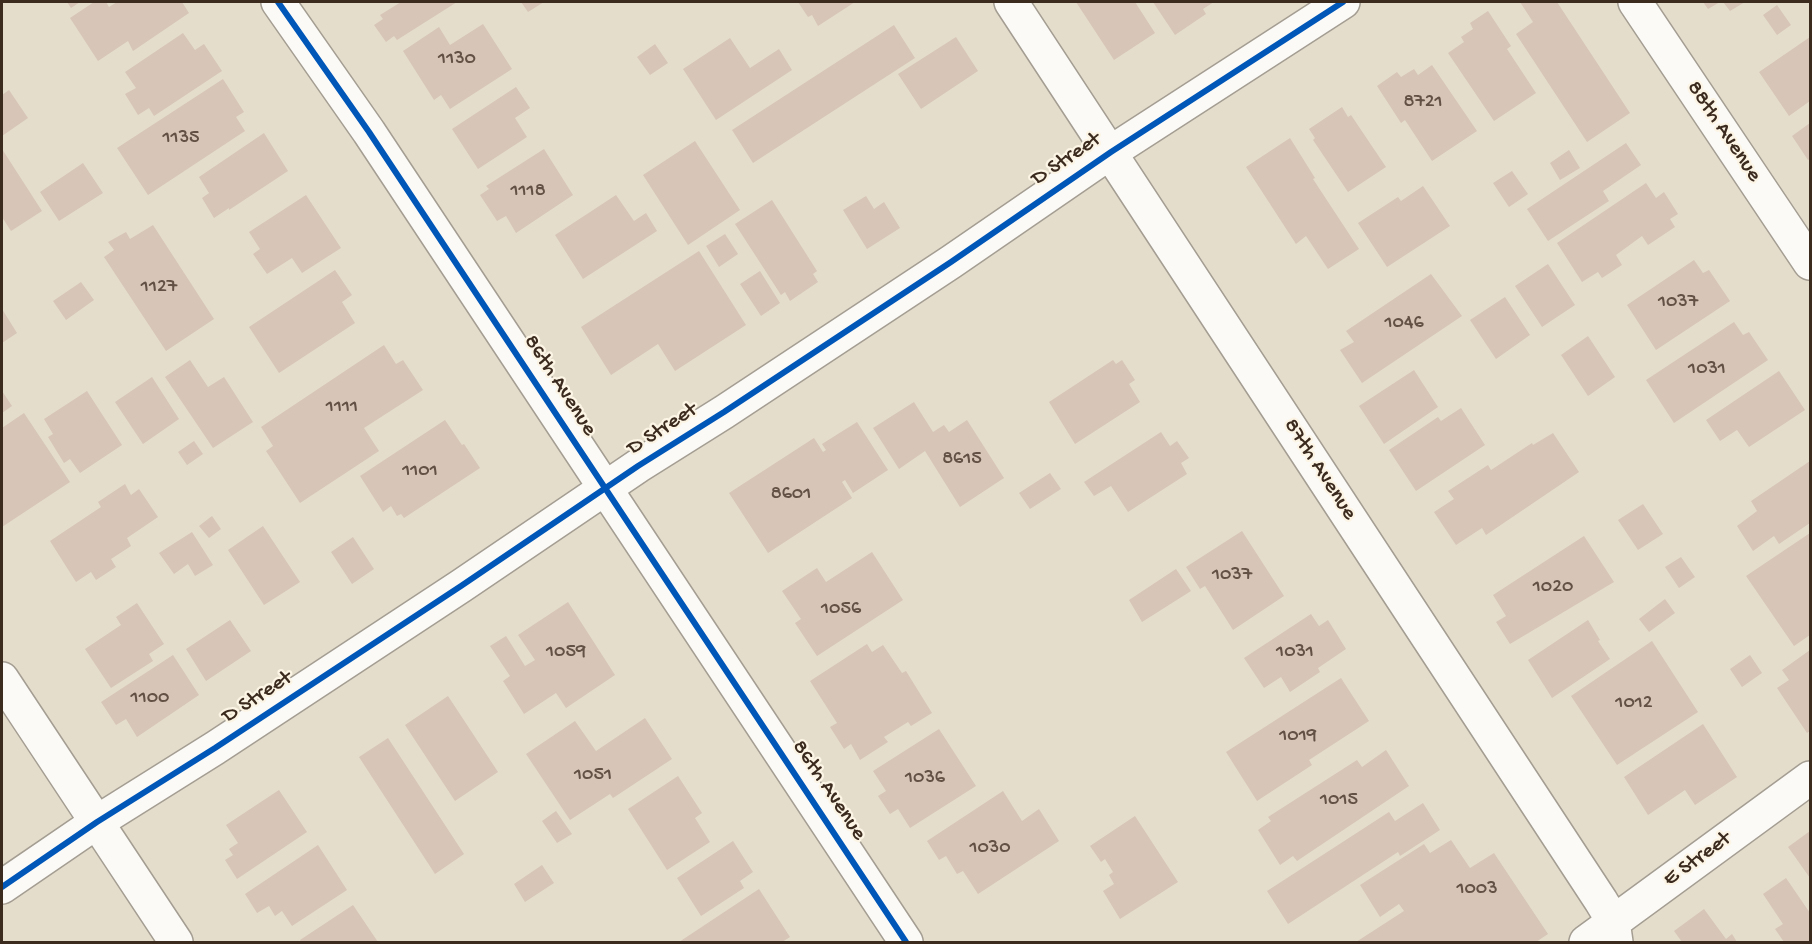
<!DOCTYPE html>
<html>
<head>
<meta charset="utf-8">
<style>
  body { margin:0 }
  #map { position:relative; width:1812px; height:944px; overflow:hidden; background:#e4ddcc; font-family:"Gochi Hand",sans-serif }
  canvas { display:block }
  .frame { position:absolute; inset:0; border:3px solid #3b2a1e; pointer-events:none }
</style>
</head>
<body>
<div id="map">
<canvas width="1812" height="944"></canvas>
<div class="frame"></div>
</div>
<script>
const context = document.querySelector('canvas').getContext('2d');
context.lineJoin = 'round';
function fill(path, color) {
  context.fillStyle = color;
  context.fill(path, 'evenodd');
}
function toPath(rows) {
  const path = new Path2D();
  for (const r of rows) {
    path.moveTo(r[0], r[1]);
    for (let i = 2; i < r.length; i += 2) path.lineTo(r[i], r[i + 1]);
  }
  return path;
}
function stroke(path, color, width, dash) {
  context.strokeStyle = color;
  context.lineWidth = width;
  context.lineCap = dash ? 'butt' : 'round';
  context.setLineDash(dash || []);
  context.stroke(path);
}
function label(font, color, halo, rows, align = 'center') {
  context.font = font + ' "Gochi Hand",sans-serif';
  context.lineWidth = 4.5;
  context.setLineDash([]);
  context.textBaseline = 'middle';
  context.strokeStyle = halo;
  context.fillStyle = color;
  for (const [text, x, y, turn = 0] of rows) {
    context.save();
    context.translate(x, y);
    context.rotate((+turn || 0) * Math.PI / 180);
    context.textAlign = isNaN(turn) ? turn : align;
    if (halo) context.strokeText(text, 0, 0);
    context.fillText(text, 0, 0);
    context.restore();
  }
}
fill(toPath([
  [67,2,80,2,71,8],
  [94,2,106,2,109,7,117,2,182,2,189,13,133,51,128,41,98,61,70,18],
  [401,2,457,2,397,40,394,36,386,42,374,25,383,19,380,15],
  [521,2,544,2,528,12],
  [798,2,855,2,818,26,812,15,808,17],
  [1076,2,1135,2,1155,33,1114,60],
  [1153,2,1214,2,1203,9,1206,14,1175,35],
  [1520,2,1557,2,1630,113,1587,142,1516,34,1533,22],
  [1703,2,1720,2,1708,9],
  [1723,2,1745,2,1730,11],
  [1777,5,1791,25,1777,35,1763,15],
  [1488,11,1511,46,1507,49,1536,93,1494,121,1448,53,1464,42,1461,37,1473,29,1470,23],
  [483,24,512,69,450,109,441,95,434,100,403,51,439,27,450,45],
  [894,25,915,58,753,163,732,130],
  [183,33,195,50,204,44,222,71,154,116,149,108,138,115,125,94,136,88,125,72],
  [956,37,978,71,921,109,898,74],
  [1810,37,1810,101,1789,116,1759,72],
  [730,38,750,68,779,49,792,70,716,120,683,69],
  [655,44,668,63,650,75,637,57],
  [1432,65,1477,131,1432,161,1405,120,1401,123,1377,86,1397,72,1401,77,1414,69,1418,75],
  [223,79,244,112,236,117,245,131,148,195,117,148],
  [516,87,530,108,515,118,527,137,478,169,452,129],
  [9,90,28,118,2,136,2,95],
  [1342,107,1348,117,1351,115,1386,167,1348,192,1313,140,1315,138,1309,129],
  [1810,123,1810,159,1808,160,1792,136],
  [264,133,288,171,229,210,229,208,214,218,202,198,209,193,199,177],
  [1290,138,1315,178,1313,179,1359,249,1328,269,1306,236,1296,244,1246,167],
  [695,141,740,210,688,245,643,175],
  [1626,143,1641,165,1603,191,1609,201,1548,241,1527,209],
  [2,149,42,211,11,231,2,217],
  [544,149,573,195,516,233,506,216,497,221,480,195,489,189,486,186],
  [1569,150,1580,168,1560,180,1550,163],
  [83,163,103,193,59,221,40,192],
  [1512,171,1528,194,1509,207,1493,183],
  [1646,183,1656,198,1664,192,1678,214,1670,219,1675,227,1648,245,1642,236,1616,255,1622,265,1602,278,1598,272,1582,282,1557,243],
  [1423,186,1450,226,1387,267,1358,223,1398,197,1401,201],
  [306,195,341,248,302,273,292,258,267,274,253,254,260,249,249,232],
  [616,195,634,221,646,213,657,231,583,279,555,235],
  [866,196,874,209,884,202,900,228,867,249,843,210],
  [772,200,817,271,813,274,818,282,790,301,785,292,781,295,735,224],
  [153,225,214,319,166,351,104,257,114,250,108,242,126,232,130,239],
  [725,234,738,254,719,267,706,246],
  [699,251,746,325,675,371,658,344,611,375,581,327],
  [1694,260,1703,273,1709,270,1730,301,1656,350,1627,305],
  [1548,264,1575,305,1542,327,1515,286],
  [335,270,352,295,342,302,355,323,279,373,249,327],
  [760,271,780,303,761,316,740,284],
  [1431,274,1462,316,1362,383,1340,350,1354,342,1346,331],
  [81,282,94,300,66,320,53,301],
  [1505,297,1530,335,1496,359,1470,320],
  [2,309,17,333,2,343],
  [1734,322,1743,335,1749,332,1768,360,1674,423,1646,380],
  [1588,336,1615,377,1588,396,1561,355],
  [384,345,396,364,403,360,423,390,364,428,379,451,300,503,266,451,273,446,261,427],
  [190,360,208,387,224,377,253,422,213,448,165,377],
  [1113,360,1116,364,1122,360,1135,380,1129,384,1140,402,1075,444,1049,402],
  [1414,370,1438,407,1384,444,1359,406],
  [1779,371,1805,410,1749,447,1737,430,1720,441,1706,420],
  [152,377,179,419,143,444,115,402],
  [2,391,12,406,2,413],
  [87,391,122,445,80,473,70,459,64,463,48,437,53,434,44,419],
  [914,402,933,432,944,425,949,432,967,420,1004,478,960,507,925,451,899,469,873,428],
  [1461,408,1485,445,1416,491,1389,450,1438,417,1441,421],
  [24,413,70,482,2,527,2,428],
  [445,420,462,445,464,444,480,468,404,518,401,514,397,516,391,506,383,512,360,476],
  [857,422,888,470,853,493,845,480,842,482,852,498,768,553,729,493,814,438,823,452,826,450,822,444],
  [1161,432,1170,446,1177,441,1189,458,1181,463,1187,474,1128,512,1111,486,1094,496,1084,482],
  [1553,433,1579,472,1486,535,1482,528,1456,545,1434,512,1454,499,1448,491,1488,465,1491,470,1532,443,1533,445],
  [194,441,203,454,187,465,178,452],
  [1810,461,1810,523,1779,544,1774,536,1753,551,1737,526,1757,511,1751,501],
  [1050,473,1061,489,1030,509,1019,493],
  [125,484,131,495,139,489,158,517,127,538,131,546,111,559,116,567,96,580,91,572,76,582,50,541,101,507,98,502],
  [1643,504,1663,534,1638,550,1618,520],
  [212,516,221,529,209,538,199,526],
  [263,526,300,582,264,605,228,550],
  [1242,531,1284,596,1233,630,1205,586,1200,589,1186,567],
  [192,532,213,565,195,576,188,564,174,574,159,553],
  [1810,533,1810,635,1794,646,1746,576],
  [1584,536,1614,582,1510,644,1496,622,1506,616,1493,595],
  [353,537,374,569,352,584,331,552],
  [872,552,903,600,817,656,795,623,801,619,782,591,817,568,826,582],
  [1681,557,1695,577,1679,588,1665,567],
  [1176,569,1191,591,1142,622,1129,600],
  [1665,599,1675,613,1649,632,1639,619],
  [568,602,615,675,566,708,556,693,524,714,503,681,510,676,490,646,506,636,525,666,535,660,518,635],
  [137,603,164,644,149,654,153,661,111,688,85,649,121,625,116,617],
  [1311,614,1319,626,1328,620,1346,649,1318,668,1320,672,1290,692,1281,677,1264,688,1244,658],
  [230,620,251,651,206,681,186,649],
  [1588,620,1600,640,1598,641,1610,659,1552,698,1528,660],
  [1652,641,1698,712,1617,765,1571,696],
  [867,644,872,652,883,645,902,673,906,671,932,713,911,726,908,722,884,737,888,742,860,760,851,744,844,749,830,727,837,723,810,681],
  [1810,650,1810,731,1807,733,1777,688,1789,680,1782,670],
  [173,655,199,695,137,737,126,719,116,725,101,702],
  [1750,655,1762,673,1742,687,1730,669],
  [1341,678,1369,721,1309,760,1312,765,1257,801,1226,752],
  [448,696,498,772,455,801,405,725],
  [645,718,672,759,613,798,610,794,570,820,526,754,575,721,596,751],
  [1703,724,1737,777,1695,805,1685,790,1648,815,1624,777],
  [939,729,976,786,910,828,898,809,890,814,878,796,886,791,873,771],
  [388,738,464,854,435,874,359,757],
  [1386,750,1409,786,1297,861,1293,856,1280,865,1258,830,1271,821,1268,817,1357,760,1362,767],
  [678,776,702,813,695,818,710,842,667,870,628,809],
  [279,790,307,832,237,879,225,860,233,855,229,849,238,843,226,825],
  [1003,791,1022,821,1039,809,1059,841,978,894,963,871,957,874,946,856,939,860,927,841],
  [1423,803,1440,830,1400,856,1398,852,1288,924,1267,891,1389,812,1395,821],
  [556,811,572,834,557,843,542,821],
  [1135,816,1178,882,1120,919,1103,891,1114,884,1109,875,1113,872,1105,859,1101,862,1090,846],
  [1810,831,1810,878,1788,847],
  [1451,840,1470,868,1494,853,1548,934,1536,942,1356,942,1404,911,1399,904,1380,917,1360,885,1424,844,1430,853],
  [733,841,753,872,740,881,744,888,701,916,677,878],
  [318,845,347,890,292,926,282,911,275,916,269,906,257,913,245,894],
  [542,865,554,883,525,902,514,884],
  [1786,878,1810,913,1810,942,1784,942,1775,929,1783,924,1763,894],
  [759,889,790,937,782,942,679,942],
  [353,905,378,942,301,942,300,940],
  [1704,909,1726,939,1732,934,1737,942,1682,942,1674,931]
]), '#d7c5b8');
const street = toPath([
  [278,2,369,132,906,942],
  [1011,2,1601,901,1613,921,1616,942],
  [1635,2,1810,263],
  [2,679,176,942],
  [2,887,97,822,215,748,461,586,638,466,724,412,951,262,1111,152,1343,2],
  [1586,942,1810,778]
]);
stroke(street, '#a49d92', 36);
stroke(street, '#fbfaf7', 33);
stroke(toPath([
  [278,2,369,132,906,942],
  [2,887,97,822,215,748,461,586,638,466,724,412,951,262,1111,152,1343,2]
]), '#0057b8', 6);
label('20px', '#625144', null, [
  ["1130",457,60],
  ["8721",1423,103],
  ["1135",181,139],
  ["1118",528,192],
  ["1127",159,288],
  ["1037",1678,303],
  ["1046",1404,324],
  ["1031",1707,370],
  ["1111",342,408],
  ["8615",962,460],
  ["1101",420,472],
  ["8601",791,495],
  ["1037",1232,576],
  ["1020",1553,588],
  ["1056",841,610],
  ["1059",566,653],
  ["1031",1295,653],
  ["1100",150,699],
  ["1012",1634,704],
  ["1019",1298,737],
  ["1051",593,776],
  ["1036",925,779],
  ["1015",1339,801],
  ["1030",990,849],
  ["1003",1477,890]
]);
label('22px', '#3b2a1e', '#fcf5e5', [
  ["88th Avenue",1723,132,56],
  ["D Street",1067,160,-34],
  ["86th Avenue",559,386,57],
  ["D Street",663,430,-33],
  ["87th Avenue",1319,470,57],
  ["D Street",258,698,-33],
  ["86th Avenue",828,791,56],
  ["E Street",1698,860,-36]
]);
</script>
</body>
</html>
